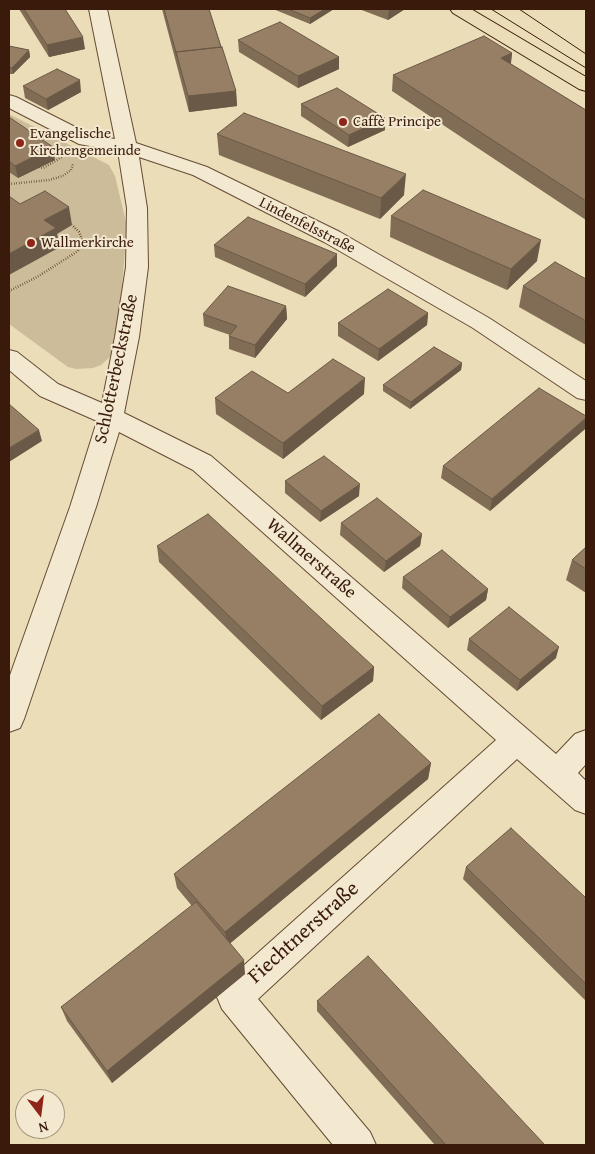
<!DOCTYPE html>
<html>
<head>
<meta charset="utf-8">
<style>
  body { margin:0 }
  #map { position:relative; width:595px; height:1154px; overflow:hidden; background:#ebddb7; font-family:"Gentium Book Plus",serif }
  canvas { display:block }
  .frame { position:absolute; inset:0; border:10px solid #3a1a0b; pointer-events:none }
  .north { position:absolute; left:15px; top:1089px; width:50px; height:50px; box-sizing:border-box; background:#f2e9d0; border:1px solid #a89681; border-radius:50%; rotate:165deg; font-size:14px; font-weight:700; line-height:20px; text-align:center; color:#3a1a0b }
  .north::after { content:''; display:block; margin:auto; width:18px; height:22px; background:#8f2418; clip-path:polygon(50% 0,100% 100%,50% 72%,0 100%) }
</style>
</head>
<body>
<div id="map">
<canvas width="595" height="1154"></canvas>
<div class="frame"></div>
<div class="north">N</div>
</div>
<script>
const context = document.querySelector('canvas').getContext('2d');
context.lineJoin = 'round';
function fill(path, color) {
  context.fillStyle = color;
  context.fill(path, 'evenodd');
}
function toPath(rows) {
  const path = new Path2D();
  for (const r of rows) {
    path.moveTo(r[0], r[1]);
    for (let i = 2; i < r.length; i += 2) path.lineTo(r[i], r[i + 1]);
  }
  return path;
}
function stroke(path, color, width, dash) {
  context.strokeStyle = color;
  context.lineWidth = width;
  context.lineCap = dash ? 'butt' : 'round';
  context.setLineDash(dash || []);
  context.stroke(path);
}
function label(font, color, halo, rows, align = 'center') {
  context.font = font + ' "Gentium Book Plus",serif';
  context.lineWidth = 4;
  context.setLineDash([]);
  context.textBaseline = 'middle';
  context.strokeStyle = halo;
  context.fillStyle = color;
  for (const [text, x, y, turn = 0] of rows) {
    context.save();
    context.translate(x, y);
    context.rotate((+turn || 0) * Math.PI / 180);
    context.textAlign = isNaN(turn) ? turn : align;
    if (halo) context.strokeText(text, 0, 0);
    context.fillText(text, 0, 0);
    context.restore();
  }
}
fill(toPath([
  [9,114,109,165,115,176,127,226,120,311,111,356,101,365,93,368,76,369,68,367,9,324,9,275,59,247,9,212]
]), '#cdbc9a');
const minor = toPath([
  [89,9,107,9,136,143,207,167,340,232,489,318,586,381,586,400,577,398,473,328,324,242,193,175,139,157,147,208,148,267,139,337,124,413,211,456,556,754,575,734,586,730,586,764,578,773,586,781,586,814,575,810,517,759,258,999,370,1132,376,1145,333,1145,222,1009,217,997,222,985,496,740,193,470,119,432,96,507,24,719,20,728,9,732,9,678,70,507,97,421,40,396,9,370,9,350,17,352,58,384,102,403,115,337,126,267,127,208,118,151,79,144,9,108,9,95,16,97,91,135,115,139,89,9]
]);
const major = toPath([
  [450,9,471,9,586,77,586,91,579,89,453,13,450,9]
]);
stroke(minor, '#664b36', 2);
stroke(major, '#3a1a0b', 2);
stroke(toPath([
  [39,167,43,168,62,157],
  [9,184,49,180,63,176,71,170,73,164],
  [9,291,37,277,78,251,82,239,79,232,72,225]
]), '#3a1a0b', 2.5, [0.5, 2]);
stroke(toPath([
  [9,291,12,290]
]), '#3a1a0b', 3, [1, 2.5]);
fill(minor, '#f2e9d0');
fill(major, '#ebddb7');
stroke(toPath([
  [491,9,586,68],
  [519,9,586,54]
]), '#3a1a0b', 1);
fill(toPath([
  [19,9,65,9,85,49,49,57],
  [162,9,209,9,236,91,237,106,189,112],
  [273,9,334,9,310,24],
  [359,9,405,9,388,20],
  [238,40,339,57,339,69,298,88,239,52],
  [9,46,29,50,30,57,13,74,9,74],
  [512,53,511,64,586,110,586,220,392,91,393,75],
  [23,86,81,92,48,110,25,98],
  [301,104,385,130,348,147,301,116],
  [9,117,55,160,18,178,9,172],
  [217,134,404,195,380,219,219,155],
  [391,216,537,261,507,290,390,237],
  [214,245,337,266,305,297,215,257],
  [586,279,586,345,519,307,523,286],
  [286,306,287,319,255,358,229,349,229,336,230,335,204,326,203,314],
  [428,313,427,325,378,361,338,336,338,323],
  [462,363,461,370,410,409,383,391,383,385],
  [288,393,364,394,283,459,216,414,215,398],
  [586,416,586,424,585,429,490,511,441,478,443,466],
  [285,481,359,496,320,522,285,493],
  [341,523,422,534,420,546,384,572,340,535],
  [157,546,374,667,373,681,321,720,159,562],
  [586,547,586,593,566,580,572,560],
  [403,577,488,589,486,600,448,628,402,588],
  [469,639,556,658,517,691,467,650],
  [431,763,428,779,230,943,245,974,112,1083,67,1021,61,1007,192,906,177,888,174,874],
  [466,867,586,898,586,1001,463,879],
  [317,1001,545,1145,435,1145,317,1011]
]), '#816d56');
fill(toPath([
  [325,9,334,9,310,24,310,18],
  [389,9,405,9,388,20],
  [83,37,85,49,49,57,47,45],
  [29,50,30,57,13,74,12,68],
  [512,53,510,69,501,58],
  [339,57,339,69,298,88,298,76],
  [80,80,81,92,48,110,46,99],
  [236,91,237,106,189,112,188,96],
  [385,118,385,130,348,147,349,135],
  [53,147,55,160,18,178,15,166],
  [406,174,404,195,380,219,381,198],
  [69,207,72,225,57,234,60,247,9,275,9,254,44,220],
  [541,240,537,261,507,290,511,269],
  [337,254,337,266,305,297,305,284],
  [286,306,287,319,255,358,255,345],
  [428,313,427,325,378,361,379,349],
  [462,363,461,370,410,409,411,402],
  [365,378,364,394,283,459,283,443],
  [586,418,586,424,585,429,490,511,492,499],
  [39,430,42,441,9,462,9,448],
  [360,484,359,496,320,522,321,511],
  [422,534,420,546,384,572,386,561],
  [488,589,486,600,448,628,450,617],
  [559,647,556,658,517,691,520,680],
  [374,667,373,681,321,720,322,706],
  [431,763,428,779,227,946,225,932],
  [244,960,245,974,112,1083,107,1071]
]), '#695946');
const building = toPath([
  [24,9,65,9,83,37,47,45,24,9],
  [164,9,209,9,221,47,176,52,177,56,164,9],
  [288,9,325,9,310,18,288,9],
  [280,22,339,57,298,76,238,40,280,22],
  [484,36,512,53,501,58,586,110,586,201,393,75,484,36],
  [9,46,29,50,12,68,9,67,9,46],
  [222,47,236,91,188,96,176,52,222,47],
  [57,69,80,80,46,99,23,86,57,69],
  [337,88,385,118,349,135,301,104,337,88],
  [244,113,406,174,381,198,217,134,244,113],
  [9,117,53,147,15,166,9,161,9,117],
  [423,190,541,240,511,269,391,216,423,190],
  [45,191,69,207,44,220,56,228,9,254,9,196,20,204,45,191],
  [248,217,337,254,305,284,214,245,248,217],
  [555,262,586,279,586,321,523,286,555,262],
  [228,286,286,306,255,345,229,336,237,326,203,314,228,286],
  [388,289,428,313,379,349,338,323,388,289],
  [434,347,462,363,411,402,383,385,434,347],
  [333,359,365,378,283,443,215,398,252,371,288,393,333,359],
  [539,388,586,416,586,418,492,499,443,466,539,388],
  [9,404,39,430,9,448,9,404],
  [324,456,360,484,321,511,285,481,324,456],
  [377,498,422,534,386,561,341,523,377,498],
  [208,514,374,667,322,706,157,546,208,514],
  [586,547,586,569,572,560,586,547],
  [442,550,488,589,450,617,403,577,442,550],
  [509,607,559,647,520,680,469,639,509,607],
  [379,714,431,763,225,932,174,874,379,714],
  [511,828,586,898,586,984,466,867,511,828],
  [196,902,244,960,107,1071,61,1007,196,902],
  [368,956,545,1145,446,1145,317,1001,368,956]
]);
fill(building, '#967f64');
stroke(building, '#695946', 1);
for (const [x, y, r, color] of [
  [343,122,5,"#8f2418"],
  [20,143,5,"#8f2418"],
  [31,243,5,"#8f2418"]
]) {
  const dot = new Path2D();
  dot.arc(x, y, r, 0, 2 * Math.PI);
  context.fillStyle = color;
  context.fill(dot);
  stroke(dot, '#f2e9d0', 2);
}
label('15px', '#3a1a0b', '#f2e9d0', [
  ["Caffè Principe",353,122],
  ["Evangelische",30,134],
  ["Kirchengemeinde",30,151],
  ["Wallmerkirche",41,243]
], 'left');
label('15px', '#3a1a0b', '#f2e9d0', [
  ["Lindenfelsstraße",307,226,27]
]);
label('18px', '#3a1a0b', '#f2e9d0', [
  ["Schlotterbeckstraße",117,369,-78],
  ["Wallmerstraße",311,559,41]
]);
label('21px', '#3a1a0b', '#f2e9d0', [
  ["Fiechtnerstraße",304,933,-42]
]);
</script>
</body>
</html>
